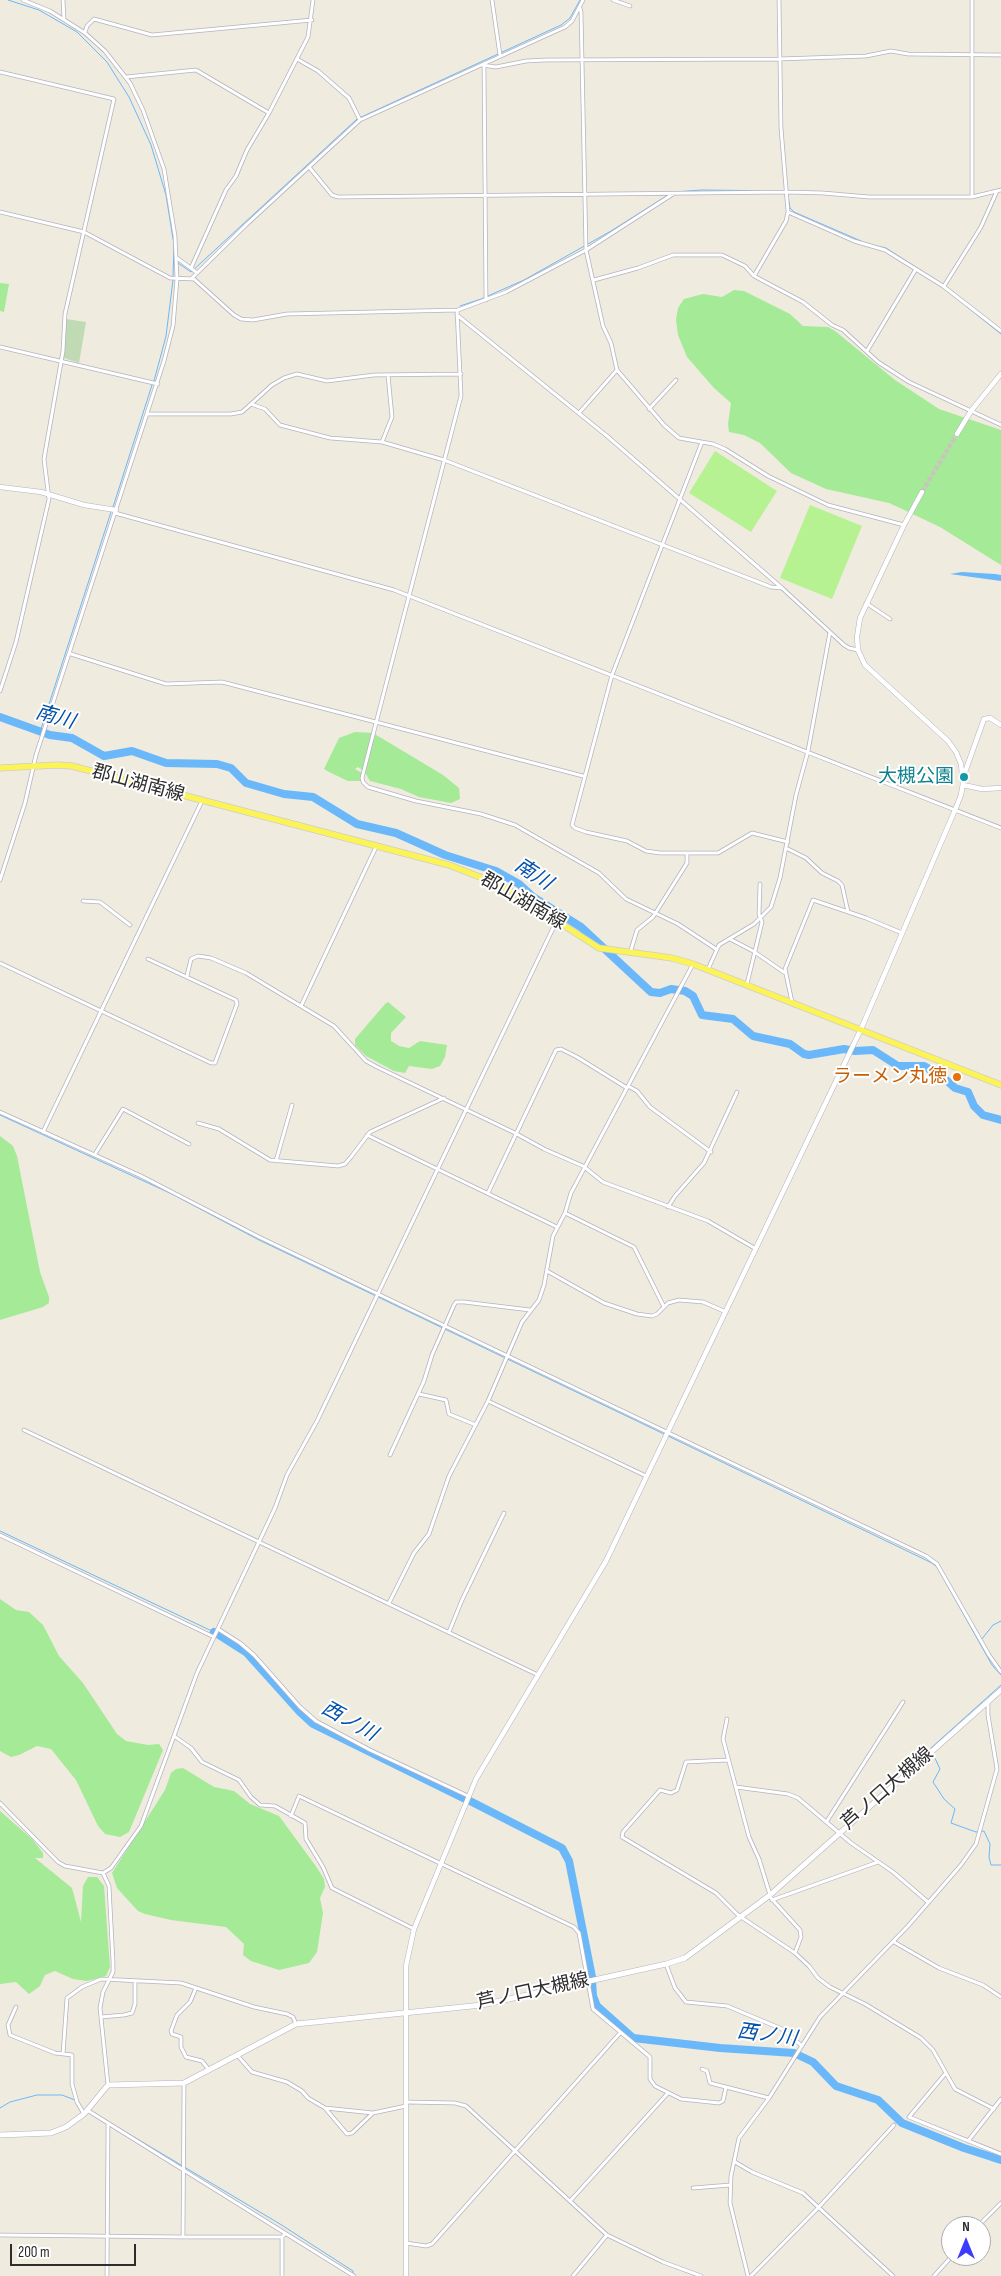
<!DOCTYPE html>
<html>
<head>
<meta charset="utf-8">
<style>
  body { margin:0 }
  #map { position:relative; width:1001px; height:2276px; overflow:hidden; background:#efebdf; font-family:"Sofia Sans Condensed",sans-serif }
  canvas { display:block }
  .north { position:absolute; left:941px; top:2216px; width:50px; height:50px; box-sizing:border-box; background:#fff; border:1px solid #ababab; border-radius:50%; rotate:0deg; font-size:14px; font-weight:700; line-height:20px; text-align:center; color:#2d2d2d }
  .north::after { content:''; display:block; margin:auto; width:18px; height:22px; background:#3c3cff; clip-path:polygon(50% 0,100% 100%,50% 72%,0 100%) }
  .scale { position:absolute; left:10px; top:2244px; width:126px; height:22px; box-sizing:border-box; border:2px solid #2d2d2d; border-top:0; padding-left:6px; font-size:15px; line-height:18px; white-space:nowrap; color:#2d2d2d; -webkit-text-stroke:4px #fff; paint-order:stroke }
</style>
</head>
<body>
<div id="map">
<canvas width="1001" height="2276"></canvas>
<div class="north">N</div>
<div class="scale">200 m</div>
</div>
<script>
const context = document.querySelector('canvas').getContext('2d');
context.lineJoin = 'round';
function fill(path, color) {
  context.fillStyle = color;
  context.fill(path, 'evenodd');
}
function toPath(rows) {
  const path = new Path2D();
  for (const r of rows) {
    path.moveTo(r[0], r[1]);
    for (let i = 2; i < r.length; i += 2) path.lineTo(r[i], r[i + 1]);
  }
  return path;
}
function stroke(path, color, width, dash) {
  context.strokeStyle = color;
  context.lineWidth = width;
  context.lineCap = dash ? 'butt' : 'round';
  context.setLineDash(dash || []);
  context.stroke(path);
}
function label(font, color, halo, rows, align = 'center') {
  context.font = font + ' "Sofia Sans Condensed","Noto Sans JP",sans-serif';
  context.lineWidth = 4;
  context.setLineDash([]);
  context.textBaseline = 'middle';
  context.strokeStyle = halo;
  context.fillStyle = color;
  for (const [text, x, y, turn = 0] of rows) {
    context.save();
    context.translate(x, y);
    context.rotate((+turn || 0) * Math.PI / 180);
    context.textAlign = isNaN(turn) ? turn : align;
    if (halo) context.strokeText(text, 0, 0);
    context.fillText(text, 0, 0);
    context.restore();
  }
}
fill(toPath([
  [0,283,9,284,4,312,0,311],
  [734,290,744,291,790,314,803,326,828,327,835,331,895,380,939,409,1001,430,1001,565,940,527,902,509,889,503,826,489,791,473,760,443,744,435,729,432,728,424,731,403,714,388,687,357,678,335,676,320,678,308,684,299,703,294,722,297],
  [355,732,373,733,443,775,459,788,460,799,451,803,419,797,401,789,370,781,364,771,358,767,355,769,362,773,361,781,348,781,329,772,324,769,339,738],
  [388,1002,406,1017,391,1033,391,1041,399,1046,409,1048,420,1041,447,1045,445,1057,440,1066,432,1069,409,1066,405,1073,394,1071,366,1056,355,1045,355,1039,385,1004],
  [0,1136,13,1146,17,1156,40,1272,49,1297,49,1303,43,1307,0,1320],
  [0,1599,16,1610,29,1612,43,1625,59,1656,83,1683,117,1734,126,1741,148,1745,159,1744,163,1750,129,1832,120,1837,105,1834,98,1826,76,1780,51,1749,37,1746,19,1755,11,1757,0,1751],
  [183,1768,214,1787,234,1791,250,1804,279,1816,315,1865,324,1879,325,1887,320,1898,323,1913,317,1952,309,1963,279,1970,251,1961,243,1955,244,1944,226,1927,171,1920,145,1914,138,1911,117,1888,112,1873,165,1790,171,1773,176,1769],
  [0,1811,32,1839,43,1853,43,1858,35,1858,72,1888,81,1922,83,1886,88,1877,97,1877,104,1886,110,1967,106,1976,87,1981,73,1979,55,1971,45,1975,40,1986,29,1994,16,1982,0,1984]
]), '#a4ea97');
fill(toPath([
  [66,319,86,322,79,363,64,358]
]), '#c0dbb4');
fill(toPath([
  [715,451,777,491,751,532,689,493],
  [810,505,862,526,832,599,780,578]
]), '#b7f292');
fill(toPath([
  [962,572,995,574,1001,575,1001,581,950,574]
]), '#6ab8f9');
stroke(toPath([
  [8,0,39,10,77,32,107,62,129,97,151,145,166,195,174,245,173,276],
  [674,192,702,190,782,191],
  [788,196,790,208,794,212,861,241],
  [872,245,886,248,942,284],
  [178,263,191,272,357,119,561,25,570,18,580,0],
  [460,306,481,299,524,280,611,231,668,195],
  [966,306,1001,334],
  [154,381,166,336,173,280],
  [113,507,152,385],
  [40,732,111,512],
  [0,1115,172,1194,259,1240,664,1434],
  [668,1436,932,1563,937,1567,992,1665,1001,1675],
  [0,1531,214,1632],
  [981,1640,993,1625,1001,1621],
  [931,1748,1001,1685],
  [933,1754,940,1769,933,1782,944,1799,955,1809,951,1823,976,1832,984,1831,990,1844,989,1857,991,1865,1001,1865],
  [0,2108,10,2102,37,2095,62,2095,75,2100],
  [92,2112,280,2224,353,2271,353,2275]
]), '#6ab8f9', 1);
stroke(toPath([
  [0,717,50,735,72,738,104,756,132,751,166,763,217,764,231,768,246,783,284,794,313,797,357,824,396,833,445,855,496,871,519,884,533,897,581,927,651,992,660,993,671,989,685,991,693,996,702,1015,733,1019,753,1036,790,1044,804,1054,809,1055,844,1049,855,1051,873,1050,898,1066,924,1066,944,1078,955,1088,968,1092,974,1106,983,1115,1001,1120],
  [214,1632,247,1653,300,1712,313,1724,463,1798],
  [470,1801,562,1848,569,1861,592,1977],
  [592,1982,593,1996,597,2006,633,2038,720,2048,794,2053,813,2062,836,2086,878,2100,902,2123,964,2148,1001,2160]
]), '#6ab8f9', 8);
stroke(toPath([
  [922,492,957,434]
]), '#c8c5bb', 4.5, [4.5, 2]);
const minor = toPath([
  [63,0,64,19],
  [492,0,500,55],
  [613,0,630,6],
  [972,0,972,197],
  [580,8,581,12,586,250,603,326,611,343,617,370,664,425,679,438,713,444,725,449,768,476,828,505,904,525],
  [85,32,87,26,94,19,152,35,312,20],
  [297,59,318,71,349,98,360,120],
  [482,65,496,67,526,61,546,60,779,59,866,56,891,51,908,54,1001,55],
  [484,66,486,300],
  [0,72,114,99,65,314,63,351,44,459,49,499,16,642,0,691],
  [126,77,196,70,269,113],
  [309,167,332,195,338,197,787,192,823,193,869,197,972,197,1001,190],
  [0,212,84,232,170,278,194,279,234,315,241,319,253,320,287,314,458,310,506,292,586,250,673,194],
  [788,212,854,241,885,250,943,286,1001,331],
  [177,258,196,272],
  [191,268,226,190,236,176,247,150,269,113,308,37,313,0],
  [754,276,786,221,788,212,781,128,779,0],
  [192,278,247,224,360,120,565,27,572,21,583,0],
  [594,280,638,268,673,255,722,255,745,266,754,276,803,302,832,325,843,330,878,362,909,382,1001,425],
  [944,286,981,227,997,191],
  [457,310,461,396,376,723,362,778,363,782,368,787,416,801,481,814,515,825,599,873,626,899,678,924,716,949],
  [457,315,607,436,782,588,844,645,849,648,858,650],
  [0,347,158,384],
  [867,351,916,269],
  [251,404,272,385,284,378,297,374,327,381,374,375,461,374],
  [649,409,676,380],
  [579,413,617,370],
  [147,414,231,414,242,412,251,404,265,409,280,425,330,438,382,442,444,460,771,587,782,588],
  [382,442,392,417,388,375],
  [702,442,612,675,572,825,575,828,586,832,627,841,646,851,660,853,718,853,752,833,788,842],
  [115,513,394,590,1001,828],
  [866,603,890,619],
  [71,654,166,684,222,682,583,776],
  [786,848,806,858,822,873,838,881,842,885,848,912],
  [0,880,25,803,36,755,164,361,173,326,177,279,175,236,164,169,143,110,130,83,105,51,85,33,50,11,23,0],
  [83,901,100,902,130,925],
  [730,939,753,951,785,973],
  [630,953,637,930,653,917,687,863,687,853],
  [0,963,211,1063,215,1063,237,1004,236,1000,148,959],
  [708,969,719,945,754,924,771,907,780,878,796,795,808,751,830,632],
  [187,976,191,959,198,956,211,958,246,973,334,1026,366,1061,377,1067,515,1133,544,1149,583,1166,603,1182,708,1221,756,1249],
  [747,984,762,922,759,914,760,884],
  [792,1002,785,969,813,900,866,918,902,933],
  [301,1006,376,847],
  [628,1086,637,1091,650,1107,711,1152],
  [0,1112,141,1176,259,1237,378,1294,926,1556,937,1564,989,1655,1001,1672],
  [198,1123,219,1129,270,1160,338,1166,345,1164,351,1157,370,1132,444,1098],
  [43,1132,202,801],
  [367,1135,557,1227],
  [95,1154,123,1109,189,1144],
  [276,1161,292,1105],
  [488,1193,556,1050,561,1049,577,1057,627,1088],
  [668,1207,675,1196,704,1163,737,1092],
  [565,1213,634,1247,664,1307],
  [547,1271,604,1303,637,1314,652,1316,657,1314,668,1303,679,1300,703,1302,726,1312],
  [419,1394,446,1400,449,1414,476,1425],
  [488,1401,646,1476],
  [24,1430,538,1675],
  [390,1455,424,1381,432,1355,454,1305,456,1302,464,1302,530,1310],
  [0,1535,214,1637],
  [389,1603,414,1553,429,1534,449,1476,488,1401,522,1322,539,1300,544,1285,553,1236,565,1213,571,1193,693,964],
  [218,1629,240,1643,254,1655,300,1707,316,1721,370,1750,468,1796],
  [449,1632,462,1600,504,1513],
  [727,1719,723,1739,749,1837,759,1859,771,1898,800,1930,801,1937,795,1953],
  [174,1736,191,1748,202,1762,239,1780,251,1797,260,1805,275,1806,305,1823,306,1839,323,1867,332,1888,414,1929],
  [728,1760,686,1762,677,1790,671,1793,660,1790,623,1832,622,1837,716,1893,738,1915,795,1953,809,1966,818,1978,830,1987,865,2004,921,2038,933,2050,955,2089,994,2109],
  [736,1787,788,1794,798,1798,851,1843,893,1872,928,1902],
  [0,1803,58,1862,65,1866,103,1873,111,1868,141,1826,197,1673,275,1508,287,1475,317,1421,557,920],
  [291,1816,299,1796,574,1927,579,1933,593,2009,650,2057,650,2079,655,2086,681,2099,719,2103,723,2101,726,2087],
  [827,1821,903,1702],
  [103,1873,109,1886,113,1962,113,1972,103,1992,100,2008,108,2085],
  [772,1900,878,1862],
  [894,1942,939,1968,983,1985,1001,1997],
  [666,1964,675,1988,686,2002,727,2006,782,2029,802,2046],
  [196,1988,190,2002,177,2015,171,2031,172,2034,181,2037,181,2047,186,2057,202,2061,209,2070],
  [16,2007,8,2025,10,2035,55,2053,72,2055,72,2084,77,2102,84,2114],
  [101,2017,124,2015,132,2013,135,2004,135,1982],
  [63,2054,67,1998,82,1987,101,1979,181,1983,254,2007,287,2014,293,2017,296,2024],
  [237,2055,252,2072,287,2082,302,2091,308,2098,325,2108,347,2134,352,2133,373,2113,406,2106],
  [702,2069,707,2071,710,2083,769,2098],
  [945,2074,909,2117,1001,2154],
  [406,2102,455,2103,466,2106,607,2235,663,2262,701,2276],
  [325,2108,373,2113],
  [87,2110,354,2276],
  [968,2141,1001,2099],
  [735,2162,752,2172,803,2193,893,2276],
  [693,2188,730,2185],
  [571,2200,668,2093],
  [978,2226,1001,2203],
  [0,2235,183,2237,282,2237,285,2234],
  [183,2237,184,2083],
  [406,2243,426,2246,432,2244,620,2033],
  [107,2276,108,2124],
  [282,2276,282,2237],
  [573,2276,607,2235],
  [748,2276,730,2203,731,2176,739,2138,769,2098,820,2017,908,1926,961,1865,976,1844,997,1769,988,1715,988,1702],
  [751,2276,818,2208,894,2125],
  [934,2276,952,2256]
]);
const tertiary = toPath([
  [957,434,971,411,1001,374],
  [0,487,41,492,84,505,116,510],
  [922,492,904,525,860,618,857,637,858,650,865,665,948,741,956,752,961,764,963,785,982,789,1001,788],
  [406,2276,406,1966,414,1929,476,1779,606,1561,861,1029,955,810,961,795,965,772,984,719,990,718,1001,725]
]);
const secondary = toPath([
  [0,2135,51,2133,66,2127,84,2114,108,2085,184,2083,296,2024,482,2005,666,1964,685,1958,770,1895,1001,1690]
]);
const primary = toPath([
  [0,768,57,765,72,766,449,865,503,886,599,948,672,958,693,964,1001,1085]
]);
stroke(minor, '#b3b3c1', 4.5);
stroke(tertiary, '#b3b3c1', 5.5);
stroke(secondary, '#b3b3c1', 6);
stroke(primary, '#cdcdcd', 7);
stroke(minor, '#fff', 3);
stroke(tertiary, '#fff', 4.5);
stroke(secondary, '#fff', 5);
stroke(primary, '#fcf457', 5.5);
for (const [x, y, r, color] of [
  [964,777,5,"#0f9aa8"],
  [957,1077,5,"#e8710a"]
]) {
  const dot = new Path2D();
  dot.arc(x, y, r, 0, 2 * Math.PI);
  context.fillStyle = color;
  context.fill(dot);
  stroke(dot, '#fff', 2);
}
label('19px', '#0d838f', '#fff', [
  ["大槻公園",954,777]
], 'right');
label('19px', '#2d2d2d', '#fff', [
  ["郡山湖南線",138,784,15],
  ["郡山湖南線",523,902,30],
  ["芦ノ口大槻線",888,1789,-41],
  ["芦ノ口大槻線",533,1992,-12]
]);
label('19px', '#c56008', '#fff', [
  ["ラーメン丸徳",947,1077]
], 'right');
label('italic 20px', '#0252ab', '#fff', [
  ["南川",55,718,16],
  ["南川",533,875,33],
  ["西ノ川",349,1722,29],
  ["西ノ川",767,2036,8]
]);
</script>
</body>
</html>
